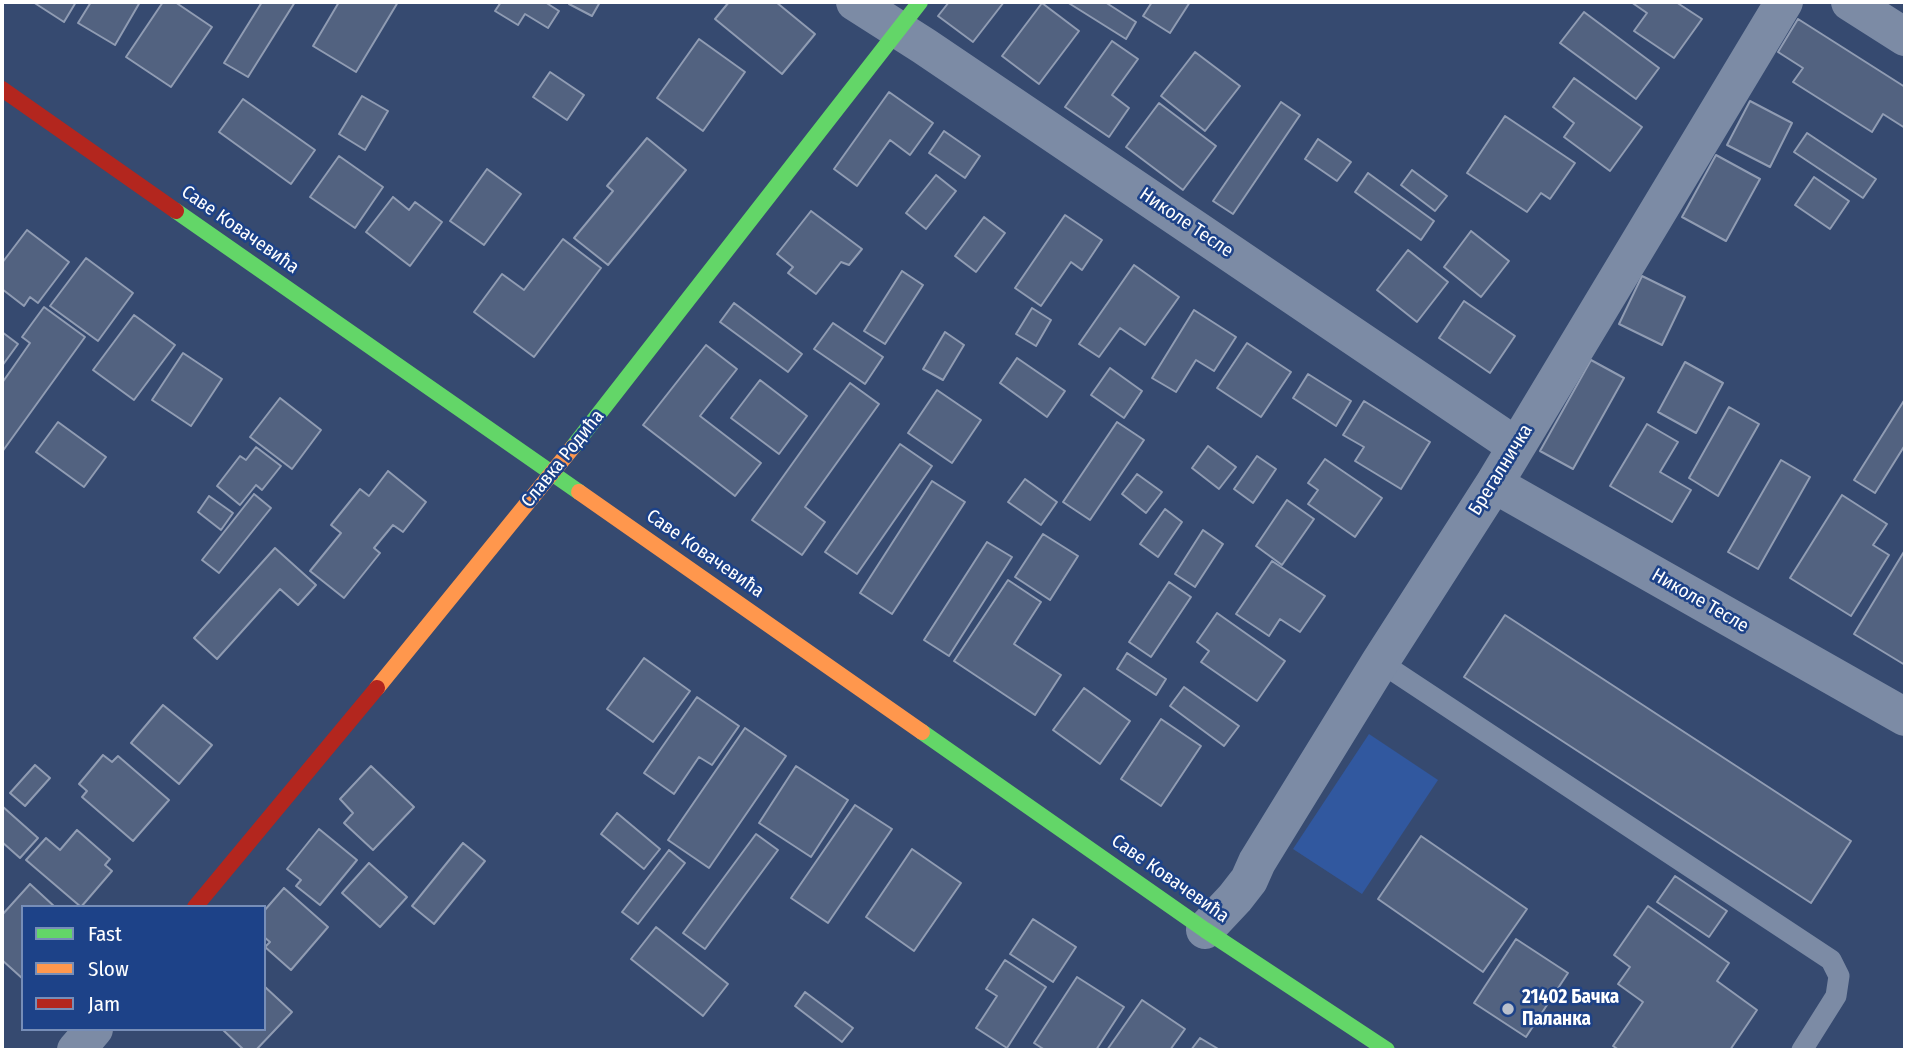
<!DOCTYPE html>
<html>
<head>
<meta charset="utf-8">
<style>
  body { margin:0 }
  #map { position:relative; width:1907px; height:1052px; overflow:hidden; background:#364a70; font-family:"Fira Sans Condensed",sans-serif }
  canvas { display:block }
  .frame { position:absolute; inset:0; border:4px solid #fff; pointer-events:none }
  .legend { position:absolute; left:21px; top:905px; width:245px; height:126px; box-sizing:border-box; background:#1d4288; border:2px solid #778eb8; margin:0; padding:9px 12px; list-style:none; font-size:21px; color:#fff }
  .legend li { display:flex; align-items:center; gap:14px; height:35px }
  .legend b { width:35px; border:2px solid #778eb8 }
</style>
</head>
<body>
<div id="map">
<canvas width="1907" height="1052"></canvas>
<div class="frame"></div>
<ul class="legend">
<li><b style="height:9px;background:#63d668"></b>Fast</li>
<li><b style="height:9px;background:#ff974d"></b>Slow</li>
<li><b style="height:9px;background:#b3261e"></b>Jam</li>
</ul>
</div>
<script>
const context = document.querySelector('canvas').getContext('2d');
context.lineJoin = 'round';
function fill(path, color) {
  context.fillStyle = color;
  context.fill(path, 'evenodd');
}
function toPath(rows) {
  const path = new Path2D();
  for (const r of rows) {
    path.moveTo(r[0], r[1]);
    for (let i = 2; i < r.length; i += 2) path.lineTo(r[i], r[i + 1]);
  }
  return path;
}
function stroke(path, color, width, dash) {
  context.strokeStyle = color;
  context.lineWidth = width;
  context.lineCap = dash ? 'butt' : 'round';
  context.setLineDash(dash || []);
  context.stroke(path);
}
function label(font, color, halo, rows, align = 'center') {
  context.font = font + ' "Fira Sans Condensed",sans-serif';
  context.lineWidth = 5;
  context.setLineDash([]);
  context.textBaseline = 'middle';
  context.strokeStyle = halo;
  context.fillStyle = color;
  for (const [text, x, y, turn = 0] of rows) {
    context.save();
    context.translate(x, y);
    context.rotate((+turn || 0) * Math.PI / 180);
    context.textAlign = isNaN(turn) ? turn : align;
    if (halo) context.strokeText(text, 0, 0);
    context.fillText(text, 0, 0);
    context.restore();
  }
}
fill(toPath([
  [1369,734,1438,780,1362,894,1293,849]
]), '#31589f');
const building = toPath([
  [33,2,76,2,64,22,33,2],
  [91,2,140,2,115,45,78,23,91,2],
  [163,2,175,2,212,27,171,87,126,57,163,2],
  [262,2,295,2,248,77,224,63,262,2],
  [339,2,398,2,356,72,313,46,339,2],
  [501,2,545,2,559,11,548,28,525,14,518,25,495,11,501,2],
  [571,2,600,2,592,16,569,4,571,2],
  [729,2,776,2,815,34,782,74,715,19,729,2],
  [949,2,1004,2,973,42,938,16,949,2],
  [1067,2,1105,2,1136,22,1126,39,1067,2],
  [1152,2,1190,2,1170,33,1143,16,1152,2],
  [1631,2,1676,2,1702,19,1674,58,1634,31,1647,13,1631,2],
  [1042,3,1079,31,1039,84,1002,56,1042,3],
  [1584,12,1659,68,1636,99,1560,43,1584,12],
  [1798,19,1905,87,1905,128,1883,114,1872,132,1793,82,1803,68,1778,52,1798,19],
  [699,39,745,72,703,131,657,98,699,39],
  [1112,41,1138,59,1112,95,1129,108,1109,137,1065,107,1112,41],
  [1195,52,1240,86,1205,131,1161,96,1195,52],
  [550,72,584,95,567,120,533,97,550,72],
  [1574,78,1642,127,1610,171,1564,137,1574,123,1553,107,1574,78],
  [889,92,933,123,910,155,890,140,857,186,834,169,889,92],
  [362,96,388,111,365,150,339,134,362,96],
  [243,99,315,150,291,184,219,132,243,99],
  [1750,101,1792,123,1770,167,1727,145,1750,101],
  [1281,102,1300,115,1233,214,1213,201,1281,102],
  [1159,103,1216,146,1183,190,1126,147,1159,103],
  [1505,116,1575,163,1550,199,1541,193,1527,212,1467,173,1505,116],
  [944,131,980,156,965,178,929,153,944,131],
  [1807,133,1876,179,1863,198,1794,152,1807,133],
  [647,138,686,170,608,265,574,238,613,191,607,186,647,138],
  [1318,139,1351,162,1337,181,1305,159,1318,139],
  [1716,155,1760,179,1726,241,1682,217,1716,155],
  [339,156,383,187,355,228,310,197,339,156],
  [487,169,521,194,484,245,450,221,487,169],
  [1412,170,1447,196,1435,211,1401,185,1412,170],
  [1368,173,1434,221,1421,240,1355,192,1368,173],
  [936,175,956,191,926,229,906,213,936,175],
  [1814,177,1849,201,1830,229,1795,205,1814,177],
  [393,197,409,210,415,202,442,222,410,266,366,232,393,197],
  [811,211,862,249,849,265,841,262,816,294,788,273,793,267,777,254,811,211],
  [1065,215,1102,240,1082,270,1071,262,1041,306,1015,288,1065,215],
  [984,217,1005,233,976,272,955,256,984,217],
  [27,230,69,262,38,303,30,297,24,306,2,289,2,263,27,230],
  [1471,231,1509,261,1481,297,1444,267,1471,231],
  [563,239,601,268,534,357,474,312,502,274,524,290,563,239],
  [1408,250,1448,282,1417,322,1377,290,1408,250],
  [86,258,133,293,98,341,50,306,86,258],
  [1134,265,1179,297,1145,345,1120,328,1099,357,1079,344,1134,265],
  [902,271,923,285,885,344,864,331,902,271],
  [1642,276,1685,297,1662,345,1619,324,1642,276],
  [1464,301,1515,336,1490,373,1439,338,1464,301],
  [734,303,802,354,788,372,720,322,734,303],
  [44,307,85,337,2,452,2,383,30,343,22,337,44,307],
  [1032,308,1051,320,1036,346,1016,334,1032,308],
  [1194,310,1236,337,1214,371,1196,360,1176,392,1152,378,1194,310],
  [134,315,175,345,134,400,93,370,134,315],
  [833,323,883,357,865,384,814,349,833,323],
  [2,332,18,344,2,366,2,332],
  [945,332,964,345,943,380,923,369,945,332],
  [1247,343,1291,372,1261,417,1217,388,1247,343],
  [706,345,737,369,700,416,761,463,735,496,643,425,706,345],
  [183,353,222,379,191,426,152,400,183,353],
  [1017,358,1065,391,1047,417,1000,383,1017,358],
  [1591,360,1624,378,1573,469,1540,451,1591,360],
  [1685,362,1723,383,1696,433,1658,412,1685,362],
  [1110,368,1142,391,1124,418,1091,395,1110,368],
  [1308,374,1351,401,1336,426,1293,398,1308,374],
  [760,380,807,416,779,454,731,418,760,380],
  [850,383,879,404,805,507,825,522,802,555,752,520,850,383],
  [937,390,981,420,952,463,908,433,937,390],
  [280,398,321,430,292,469,250,437,280,398],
  [1905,399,1905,445,1875,493,1854,480,1905,399],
  [1364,401,1430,442,1401,489,1355,461,1364,447,1343,435,1364,401],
  [1729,407,1759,424,1718,496,1689,478,1729,407],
  [58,422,106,457,84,487,36,452,58,422],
  [1117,422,1144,440,1090,520,1063,502,1117,422],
  [1647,424,1678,442,1660,472,1691,490,1672,522,1610,486,1647,424],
  [900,444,932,466,857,574,825,552,900,444],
  [1208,446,1236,467,1219,489,1192,468,1208,446],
  [256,447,281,466,262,490,256,485,240,505,217,486,240,456,246,460,256,447],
  [1257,456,1276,469,1253,503,1234,489,1257,456],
  [1325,459,1382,498,1355,537,1308,504,1318,490,1308,483,1325,459],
  [1781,460,1810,477,1758,569,1728,552,1781,460],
  [388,471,426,502,403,532,393,525,374,548,380,553,344,598,310,571,341,533,331,525,360,489,369,496,388,471],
  [1137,474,1162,492,1146,513,1122,494,1137,474],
  [1025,479,1057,502,1041,525,1008,502,1025,479],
  [932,481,965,502,892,614,860,593,932,481],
  [254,494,271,508,219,573,202,560,254,494],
  [1842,495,1887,524,1873,545,1889,555,1851,616,1790,578,1842,495],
  [209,496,233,513,221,530,198,512,209,496],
  [1287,500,1314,519,1282,565,1256,546,1287,500],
  [1165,509,1182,522,1158,557,1140,544,1165,509],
  [1203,530,1223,544,1195,587,1175,574,1203,530],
  [1043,534,1078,556,1050,600,1015,577,1043,534],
  [987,542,1012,557,949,656,924,640,987,542],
  [275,548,316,585,298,605,280,589,217,659,194,638,275,548],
  [1905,550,1905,665,1854,634,1905,550],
  [1272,561,1325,596,1300,632,1280,619,1269,636,1236,614,1272,561],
  [1008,580,1041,602,1014,644,1061,675,1035,715,954,661,1008,580],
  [1169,582,1191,597,1151,657,1129,642,1169,582],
  [1217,613,1285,661,1257,701,1201,662,1209,651,1197,642,1217,613],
  [1505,615,1851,841,1811,903,1464,677,1505,615],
  [1127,653,1166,679,1156,695,1117,669,1127,653],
  [644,658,690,691,653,742,607,709,644,658],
  [1184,687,1239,726,1224,746,1170,706,1184,687],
  [1084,688,1130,721,1100,764,1053,730,1084,688],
  [697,697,739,726,712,765,699,757,674,794,644,773,697,697],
  [163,705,212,745,179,784,131,743,163,705],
  [1161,719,1201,746,1161,806,1121,779,1161,719],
  [745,728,786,756,709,868,668,840,745,728],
  [103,755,112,762,118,756,169,800,133,841,82,797,87,791,79,784,103,755],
  [35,765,50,778,25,806,10,793,35,765],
  [371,766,414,807,373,850,344,823,353,813,340,799,371,766],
  [796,766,848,800,811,857,759,823,796,766],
  [855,805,892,829,828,923,791,898,855,805],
  [2,806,38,838,20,858,2,842,2,806],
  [617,813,660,849,644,869,601,834,617,813],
  [319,829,357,860,320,905,296,886,301,880,287,869,319,829],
  [77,830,110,859,105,865,112,871,81,907,26,860,46,838,60,850,77,830],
  [756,834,778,850,705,949,683,933,756,834],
  [1421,836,1527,909,1483,972,1378,899,1421,836],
  [463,843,485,861,434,924,412,906,463,843],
  [912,849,961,883,914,951,866,917,912,849],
  [669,850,685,863,638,924,622,912,669,850],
  [369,863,407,897,380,927,342,893,369,863],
  [1675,876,1727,911,1709,937,1657,902,1675,876],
  [30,884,55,907,23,907,23,979,2,960,2,915,30,884],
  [284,888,328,927,291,970,265,947,270,942,264,937,264,911,284,888],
  [1648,906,1729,963,1717,981,1757,1010,1730,1050,1619,1050,1613,1046,1643,1002,1618,984,1630,967,1614,955,1648,906],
  [1033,919,1076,947,1053,982,1010,954,1033,919],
  [656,927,728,984,703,1016,631,959,656,927],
  [1516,939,1568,973,1526,1037,1474,1003,1516,939],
  [1005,960,1046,987,1007,1048,976,1028,997,996,986,989,1005,960],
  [1077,977,1124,1007,1096,1050,1045,1050,1034,1043,1077,977],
  [264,986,292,1012,256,1050,244,1050,222,1029,264,1029,264,986],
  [805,992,853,1028,842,1042,795,1006,805,992],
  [1142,1000,1185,1029,1170,1050,1107,1050,1142,1000],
  [1200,1038,1220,1050,1191,1050,1200,1038]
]);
fill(building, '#526280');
stroke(building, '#909cb3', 2);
stroke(toPath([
  [1380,662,1831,960,1839,976,1836,996,1802,1050]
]), '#7c8ba5', 21);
stroke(toPath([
  [855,2,924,46,1516,446],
  [1850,2,1905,37],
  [1494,484,1905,717],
  [1205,930,1235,898,1249,880,1257,862,1380,662,1494,484,1784,2],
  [76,1050,94,1029]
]), '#7c8ba5', 38);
stroke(toPath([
  [176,211,579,492],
  [573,447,920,2],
  [922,732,1205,930,1387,1050]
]), '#63d668', 16);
stroke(toPath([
  [579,492,922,732],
  [377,688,573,447]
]), '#ff974d', 16);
stroke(toPath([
  [2,89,176,211],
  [195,907,377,688]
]), '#b3261e', 16);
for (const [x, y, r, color] of [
  [1508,1009,7,"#b9c0cd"]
]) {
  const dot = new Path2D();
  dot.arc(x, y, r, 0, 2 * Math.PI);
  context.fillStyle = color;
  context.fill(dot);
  stroke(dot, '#1d4288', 2.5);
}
label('19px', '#fff', '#1d4288', [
  ["Николе Тесле",1186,223,34],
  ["Саве Ковачевића",240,230,35],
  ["Славка Родића",563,459,-51],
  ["Брегалничка",1501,470,-58],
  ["Саве Ковачевића",705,554,35],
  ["Николе Тесле",1700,601,30],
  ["Саве Ковачевића",1170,879,35]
]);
label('bold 19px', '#fff', '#1d4288', [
  ["21402 Бачка",1522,998],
  ["Паланка",1522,1020]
], 'left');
</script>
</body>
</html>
